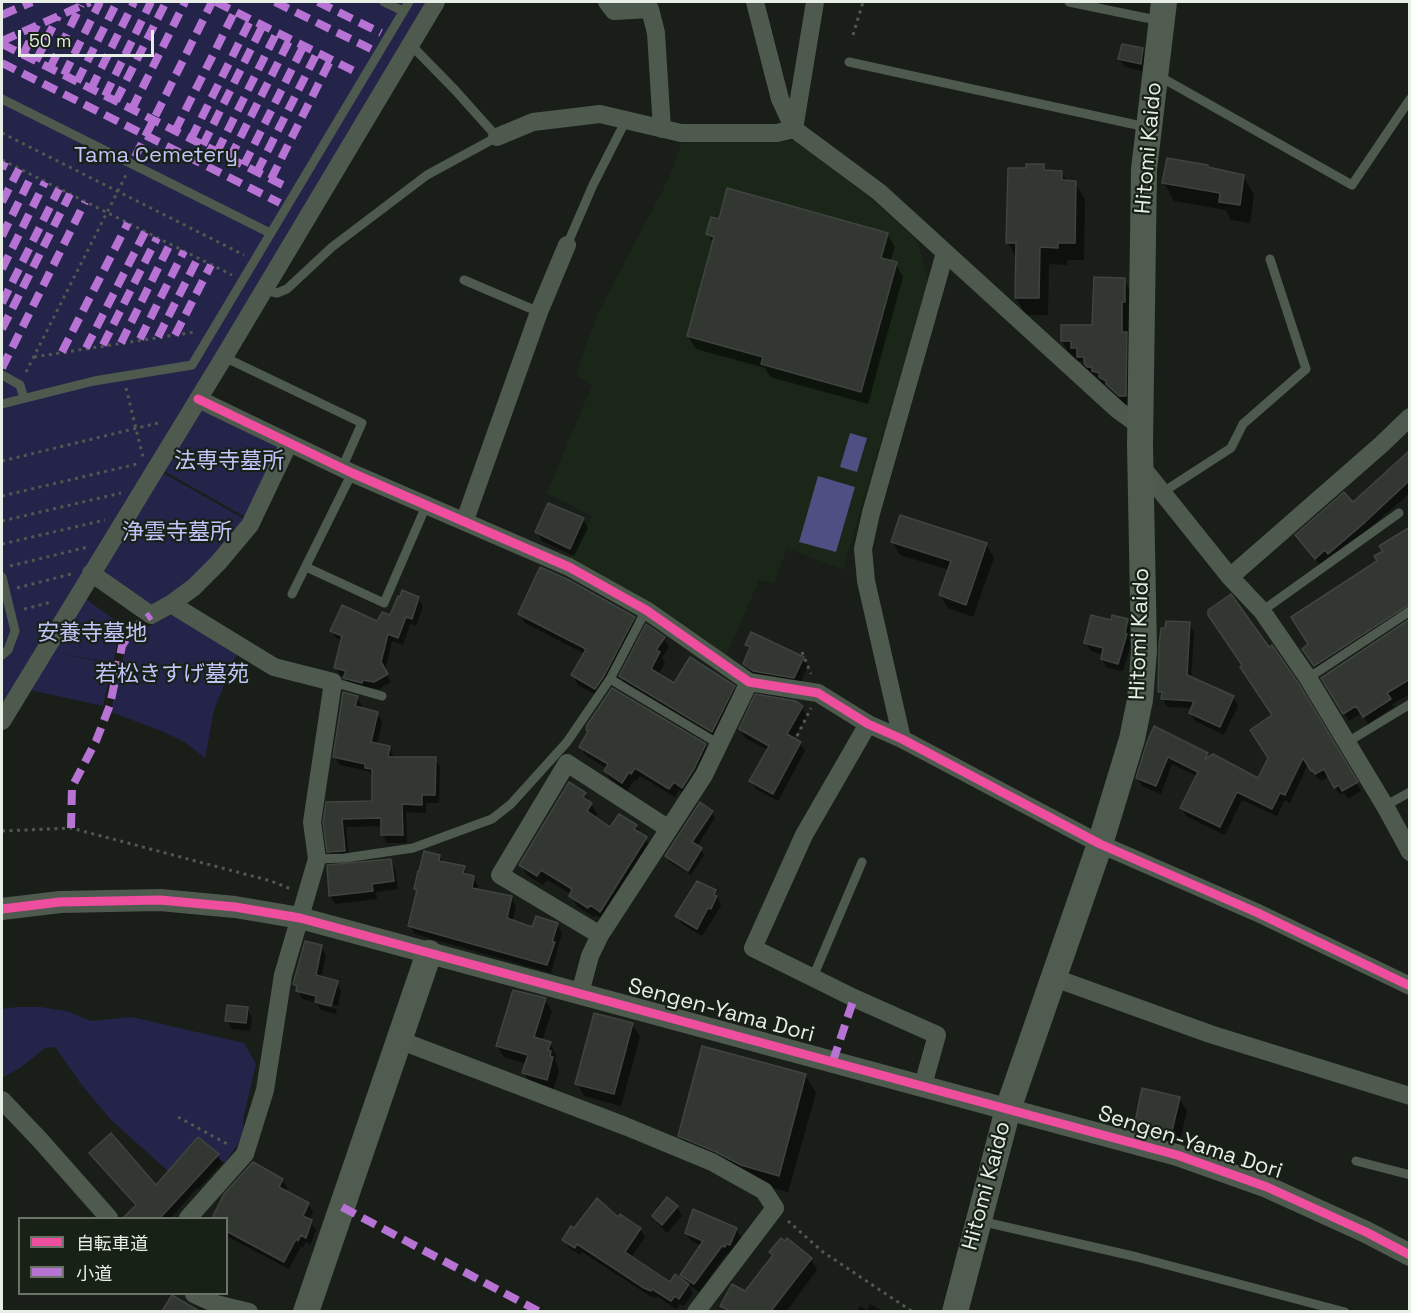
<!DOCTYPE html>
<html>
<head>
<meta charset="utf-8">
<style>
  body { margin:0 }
  #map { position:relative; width:1411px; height:1313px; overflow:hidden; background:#191e19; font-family:"Space Grotesk","Noto Sans JP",sans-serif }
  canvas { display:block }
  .frame { position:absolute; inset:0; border:3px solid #e7eee6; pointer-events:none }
  .legend { position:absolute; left:18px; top:1217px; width:210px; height:78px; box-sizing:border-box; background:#182116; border:2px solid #6b7369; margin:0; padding:8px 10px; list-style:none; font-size:18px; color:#e7eee6 }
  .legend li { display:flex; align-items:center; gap:12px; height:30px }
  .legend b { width:30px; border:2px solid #6b7369 }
  .scale { position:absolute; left:18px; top:30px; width:136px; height:27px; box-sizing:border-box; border:3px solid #e7eee6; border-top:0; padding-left:8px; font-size:18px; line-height:21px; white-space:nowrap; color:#e7eee6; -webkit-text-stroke:4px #182116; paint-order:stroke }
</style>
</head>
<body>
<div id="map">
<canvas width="1411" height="1313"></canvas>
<div class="frame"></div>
<ul class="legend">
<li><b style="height:8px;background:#ef4d9e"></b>自転車道</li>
<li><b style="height:8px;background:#b673d3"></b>小道</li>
</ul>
<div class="scale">50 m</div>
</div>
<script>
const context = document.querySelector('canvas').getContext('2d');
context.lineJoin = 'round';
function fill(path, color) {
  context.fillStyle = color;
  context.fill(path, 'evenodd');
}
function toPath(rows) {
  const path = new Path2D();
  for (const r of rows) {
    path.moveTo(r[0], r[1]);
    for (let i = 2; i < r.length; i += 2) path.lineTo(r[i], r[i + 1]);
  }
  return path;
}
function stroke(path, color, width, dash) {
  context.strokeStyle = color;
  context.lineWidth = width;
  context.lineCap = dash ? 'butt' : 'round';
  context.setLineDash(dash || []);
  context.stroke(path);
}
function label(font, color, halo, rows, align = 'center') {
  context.font = font + ' "Space Grotesk","Noto Sans JP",sans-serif';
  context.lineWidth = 4.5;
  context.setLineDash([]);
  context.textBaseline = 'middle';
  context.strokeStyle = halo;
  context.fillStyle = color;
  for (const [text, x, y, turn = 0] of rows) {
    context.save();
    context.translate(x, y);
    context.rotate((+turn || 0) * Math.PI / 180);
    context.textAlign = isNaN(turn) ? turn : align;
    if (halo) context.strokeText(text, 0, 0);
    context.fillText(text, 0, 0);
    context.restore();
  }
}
fill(toPath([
  [683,140,796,141,873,200,917,240,928,280,843,570,787,548,774,583,759,580,725,659,569,559,592,516,547,493,592,385,575,376,598,313,668,180]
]), '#1a2718');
fill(toPath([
  [2,2,427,2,156,454,2,706],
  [201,409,284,444,247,518,164,471],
  [163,473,246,520,213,560,154,610,103,571],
  [86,599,119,623,125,630,118,639,113,663,53,652],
  [171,615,182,618,238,651,214,710,205,758,186,743,164,732,111,712,118,675,128,641,140,631],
  [53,652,112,664,103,706,30,690],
  [17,1007,40,1007,67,1011,91,1021,132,1017,244,1043,256,1064,243,1119,243,1136,225,1163,199,1146,168,1171,111,1120,81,1084,55,1047,45,1048,20,1068,2,1078,2,1009]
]), '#242349');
fill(toPath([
  [850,433,867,438,857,472,840,467],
  [818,476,855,487,836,552,799,542]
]), '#4e4f82');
fill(toPath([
  [1142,50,1147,58,1145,72,1125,67,1120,59],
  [1043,165,1047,172,1062,172,1067,182,1075,182,1085,200,1084,260,1067,260,1067,265,1049,264,1048,315,1026,315,1016,298,1017,259,1008,243,1028,170],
  [1209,169,1243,176,1254,195,1250,223,1231,220,1226,210,1174,201,1164,182],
  [708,234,887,234,895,247,890,262,896,264,903,277,868,404,770,377,765,368,696,349,688,336,714,245],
  [1124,280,1137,301,1133,417,1085,369,1081,361,1074,362,1062,341,1094,327],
  [1410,452,1410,493,1333,560,1330,557,1320,565,1297,536,1352,504],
  [583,519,588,528,574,556,542,541,537,532],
  [892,542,986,544,994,558,973,617,948,608,940,595,949,570,900,555],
  [1379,562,1396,612,1401,620,1319,673,1308,657],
  [1230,596,1297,685,1361,791,1348,799,1344,793,1340,795,1329,776,1321,781,1318,777,1317,778,1308,764,1290,803,1285,800,1277,816,1242,800,1225,835,1186,816,1182,808,1197,776,1172,764,1161,794,1142,786,1137,778,1148,743,1207,754,1210,758,1259,780,1269,759,1274,716,1207,612],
  [418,598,423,606,416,626,410,624,403,645,392,641,385,671,391,682,379,689,367,687,366,690,349,685,345,677,340,675,336,668,342,641,336,638,332,631,378,623,391,617],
  [520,614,634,618,639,627,600,697,578,685,573,675,585,654,525,623],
  [1127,620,1132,629,1130,641,1131,644,1123,671,1107,668,1102,659,1103,655,1091,651,1086,643,1112,622],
  [1189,624,1194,632,1191,679,1233,697,1238,706,1224,735,1195,721,1190,713,1192,708,1167,707,1159,692],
  [1410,628,1410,694,1392,704,1394,707,1368,724,1362,713,1349,721,1323,678],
  [663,638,669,647,662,658,665,663,658,675,674,685,734,687,739,696,718,741,626,686,621,676],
  [746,645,803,658,808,666,799,686,759,679,749,672,744,664,750,651],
  [357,697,362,706,361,709,377,713,382,722,377,745,389,747,394,758,435,758,440,767,439,803,426,803,426,813,406,812,407,843,387,843,383,835,382,826,346,827,349,859,334,860,329,851,325,822,373,802,373,776,368,771,340,765,335,757],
  [802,707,807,716,793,739,800,743,805,751,778,801,756,789,751,781,768,750,745,738,740,729],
  [705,745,710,754,688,795,679,790,675,797,640,776,636,781,634,780,627,791,611,780,605,771,607,768,586,756,581,747],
  [585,794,597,814,595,818,611,829,636,826,652,849,607,922,596,915,594,917,577,906,571,894,547,880,543,885,527,875,521,865],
  [712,812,715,818,696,847,701,850,704,855,691,875,670,862,667,856],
  [439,856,444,863,464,868,469,876,473,877,478,886,477,891,511,897,516,906,512,922,533,929,557,924,562,933,551,973,415,934,410,926,418,893,416,889],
  [390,861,395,869,398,889,376,892,377,899,335,904,330,896],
  [715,891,721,906,702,936,682,924,677,916],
  [321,947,326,955,321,978,337,982,341,991,338,1006,316,1001,320,1005,337,1009,336,1014,321,1010,317,1003,302,999,295,984],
  [545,1000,552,1011,542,1041,550,1043,556,1055,555,1060,559,1071,553,1091,531,1085,524,1073,527,1064,504,1057,497,1046],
  [247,1008,252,1017,250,1031,232,1029,227,1020],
  [632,1024,640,1037,621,1106,584,1096,577,1083],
  [805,1075,816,1093,788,1192,753,1183,690,1153,679,1135],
  [1179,1098,1187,1111,1178,1148,1143,1140,1135,1127],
  [198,1139,218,1155,222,1163,198,1189,197,1188,171,1218,128,1218,127,1216,136,1207,91,1153,156,1187],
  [282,1180,287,1188,285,1191,308,1204,313,1212,309,1220,316,1230,310,1245,306,1242,303,1248,301,1246,289,1269,226,1236,226,1218,213,1218,226,1195],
  [667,1199,677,1207,682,1216,667,1233,658,1224,654,1216],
  [619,1219,640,1229,645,1237,631,1258,671,1284,687,1284,682,1275,702,1246,691,1241,686,1233,736,1229,741,1238,734,1253,731,1251,729,1255,727,1253,699,1292,688,1284,693,1293,684,1306,680,1304,676,1309,657,1296,656,1298,650,1296,582,1252,580,1255,569,1248,564,1240,574,1230],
  [787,1241,811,1259,817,1270,786,1312,725,1312,722,1306,745,1293,774,1256,771,1253],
  [870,1304,884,1312,857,1312,860,1306,867,1310]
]), '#0007');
const building = toPath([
  [1122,44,1143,48,1141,64,1118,59,1122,44],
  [1167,158,1208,165,1208,167,1244,175,1240,205,1219,202,1220,193,1162,183,1167,158],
  [1026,164,1044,164,1044,170,1062,171,1062,180,1076,181,1075,243,1058,243,1058,248,1040,247,1039,298,1015,298,1016,243,1006,243,1008,168,1026,168,1026,164],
  [727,188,888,233,881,258,897,262,861,392,761,364,763,357,687,336,714,237,706,234,711,217,719,219,727,188],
  [1094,277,1125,278,1125,302,1122,302,1122,332,1127,332,1126,396,1119,396,1106,384,1106,381,1099,377,1099,373,1092,371,1092,367,1087,367,1084,363,1084,357,1077,357,1077,348,1071,348,1071,341,1061,341,1061,325,1092,325,1094,277],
  [1410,450,1410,480,1363,524,1328,554,1325,550,1315,559,1295,535,1344,492,1353,502,1410,450],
  [548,503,584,518,570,549,535,532,548,503],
  [900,515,987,543,966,605,939,595,951,561,891,542,900,515],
  [1410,527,1410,604,1314,666,1302,649,1308,644,1291,617,1377,561,1374,556,1383,551,1379,546,1410,527],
  [540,567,569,580,635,617,604,676,595,689,571,675,586,649,518,614,540,567],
  [402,590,419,597,412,619,406,617,398,638,388,634,381,662,388,674,374,682,363,680,362,683,343,678,346,671,334,668,342,636,330,631,342,605,377,621,382,612,390,615,398,596,400,597,402,590],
  [1231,594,1269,647,1272,645,1299,684,1358,782,1342,791,1339,785,1334,788,1324,769,1315,774,1312,770,1311,771,1303,758,1285,795,1280,793,1272,809,1237,792,1220,827,1180,808,1198,772,1168,757,1156,786,1136,778,1147,742,1154,726,1208,753,1205,759,1213,754,1258,778,1268,758,1250,730,1272,715,1240,667,1242,665,1208,615,1208,610,1231,594],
  [1091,615,1111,620,1112,615,1128,619,1125,633,1127,634,1118,664,1101,659,1103,648,1084,643,1091,615],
  [1410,619,1410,679,1387,693,1391,699,1363,717,1356,706,1343,714,1321,678,1410,619],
  [1166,621,1190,622,1187,675,1234,696,1220,727,1189,713,1194,701,1161,699,1162,692,1158,692,1159,646,1161,628,1165,628,1166,621],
  [646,624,665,637,656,650,660,652,651,669,674,683,690,657,735,686,712,732,619,676,646,624],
  [751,632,804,657,794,678,753,671,743,664,750,647,745,645,751,632],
  [612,688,706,744,694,769,682,788,674,782,669,789,635,768,631,774,629,772,622,783,604,771,608,764,579,747,588,731,586,730,587,725,612,688],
  [343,692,358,696,355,706,378,712,371,742,390,746,388,757,436,757,435,795,422,795,422,805,402,804,403,835,381,835,381,818,342,819,345,851,327,852,323,822,326,802,372,801,372,769,365,768,365,764,333,757,343,692],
  [755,694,796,701,803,706,787,734,801,742,773,794,749,781,769,746,739,729,755,694],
  [569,782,586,793,583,797,592,803,587,811,610,827,619,814,637,825,634,829,647,837,600,912,590,905,588,908,569,896,572,889,541,870,537,876,519,865,569,782],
  [700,802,713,811,692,842,702,848,688,871,665,856,700,802],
  [424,851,440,855,439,861,465,866,463,873,474,876,472,888,512,896,507,918,532,927,536,916,558,923,552,942,555,942,547,965,408,926,417,890,414,889,418,871,419,871,424,851],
  [391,859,394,881,372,884,373,891,329,896,327,865,391,859],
  [697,881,716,890,714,895,717,896,711,909,708,908,697,929,675,916,697,881],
  [305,941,322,945,316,975,338,981,331,1006,315,1002,316,996,296,991,297,986,293,984,305,941],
  [513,990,546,998,534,1037,551,1042,548,1050,551,1051,550,1056,553,1057,547,1080,522,1073,528,1055,496,1046,513,990],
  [227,1005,248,1007,246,1023,225,1021,227,1005],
  [594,1013,633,1023,614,1094,575,1084,594,1013],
  [702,1046,806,1074,779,1176,741,1165,716,1152,678,1136,702,1046],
  [1142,1088,1180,1097,1171,1135,1134,1127,1142,1088],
  [111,1133,156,1185,198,1137,219,1154,160,1218,123,1218,136,1205,89,1153,111,1133],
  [253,1162,283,1179,279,1187,309,1203,303,1216,312,1220,306,1238,301,1235,298,1241,296,1239,284,1262,226,1231,226,1218,212,1218,224,1194,253,1162],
  [667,1197,678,1206,662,1225,652,1216,667,1197],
  [597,1198,618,1217,620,1214,641,1228,625,1252,670,1282,675,1274,689,1284,679,1299,675,1296,671,1301,652,1289,651,1291,644,1288,577,1244,575,1248,562,1240,571,1226,574,1228,597,1198],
  [693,1209,737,1228,730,1245,726,1244,725,1247,722,1246,694,1284,680,1275,703,1241,685,1233,693,1209],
  [781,1238,785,1241,787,1238,812,1258,771,1311,730,1311,720,1306,732,1284,745,1291,773,1255,769,1252,781,1238],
  [172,1295,199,1311,162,1311,172,1295]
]);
fill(building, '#323732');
stroke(building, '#404440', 1.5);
stroke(toPath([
  [853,35,863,2],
  [2,133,244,255],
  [2,160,232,275],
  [34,357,195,332],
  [26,372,126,175],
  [126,388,143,457],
  [2,461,162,422],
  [2,496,137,464],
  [2,521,121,493],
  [2,544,105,520],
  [10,566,88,547],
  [17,588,71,574],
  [24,609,52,602],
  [802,652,811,674],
  [797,736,811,708],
  [2,831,71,828,271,881,291,889],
  [178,1117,229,1145],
  [788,1221,823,1252,913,1312]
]), '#50584f', 3, [3, 4.5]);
stroke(toPath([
  [384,2,403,11],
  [1069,2,1161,21],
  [849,62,1146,127],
  [1157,75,1352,185,1410,99],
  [2,99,270,233],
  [567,245,593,185,626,120],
  [464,280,539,312],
  [264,290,277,293,287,289,332,247,427,175,497,137,455,90,410,44],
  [224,357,362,423,342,468],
  [2,375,20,385,24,398],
  [2,404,94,381,192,365,409,2],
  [1163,492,1231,448,1243,424,1306,369,1270,259],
  [306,567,384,603,426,506],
  [2,577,15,631,8,650,2,655],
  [292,594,352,473],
  [1262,611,1399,513],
  [1308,678,1410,611],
  [610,679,719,744],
  [333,682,382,696],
  [1346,743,1410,704],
  [1385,806,1410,792],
  [317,859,345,858,413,848,492,819,511,804,567,742,610,679,646,610],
  [813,977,862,862],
  [1356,1161,1410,1175],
  [980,1221,1137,1257,1345,1312]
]), '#4f5a4f', 9);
stroke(toPath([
  [607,2,614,11,650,9,656,33,662,129],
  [755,2,780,99,794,129,879,192,1118,410,1140,426],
  [794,129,815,2],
  [497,137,533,122,600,114,681,133,777,133,794,129],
  [198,399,352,473,569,567,646,610,749,682,818,693,868,724,902,739,1100,844,1258,913,1410,986],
  [1141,466,1230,577,1262,611,1308,678,1385,806,1410,852],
  [465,520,539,312,567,245],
  [91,573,151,615,171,604,194,587,218,563,250,525,289,443],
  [1230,577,1382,444,1410,417],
  [171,604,274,667,333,682,312,822,317,859,283,975,265,1090,245,1154,188,1218],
  [2,721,224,357,436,2],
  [868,724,804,835,753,948,854,998,937,1035,923,1085],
  [902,739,866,581,863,549,871,513,945,253],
  [600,935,500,875,567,763,669,829],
  [1052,977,1210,1034,1410,1096],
  [580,993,590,956,600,935,704,775,749,682],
  [399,1040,625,1126,712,1162,764,1191,775,1208,696,1312],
  [2,1100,40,1140,109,1218],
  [194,1294,216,1304,249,1312]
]), '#4f5a4f', 18);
stroke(toPath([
  [2,909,60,902,160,900,235,907,300,918,1177,1155,1267,1187,1366,1232,1410,1255]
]), '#4f5a4f', 22);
stroke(toPath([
  [306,1312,429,953],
  [955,1312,1008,1109,1100,844,1132,739,1140,700,1144,651,1140,445,1144,169,1164,2]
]), '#505c50', 26);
stroke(toPath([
  [216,2,358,73],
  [275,2,371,49],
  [318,2,381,33],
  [2,15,32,2],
  [2,41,90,2],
  [2,44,289,188],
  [23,55,37,25],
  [36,61,58,16],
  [2,63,280,203],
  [50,68,81,5],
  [64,75,100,2],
  [77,82,117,2],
  [91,89,134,2],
  [105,96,151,2],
  [116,101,166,2],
  [132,109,185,2],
  [175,131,235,11],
  [191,139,251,19],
  [203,145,263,25],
  [217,152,277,32],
  [135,157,212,2],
  [230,158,290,39],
  [244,165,304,45],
  [2,169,5,162],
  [257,172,317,53],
  [271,179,331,59],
  [2,202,19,169],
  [2,236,32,175],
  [2,269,45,182],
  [2,303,59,189],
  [2,329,70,194],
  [175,335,211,265],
  [158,337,198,258],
  [140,339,184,251],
  [121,343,170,244],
  [103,345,157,238],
  [86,348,145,232],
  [62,352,128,223],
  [2,368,85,202],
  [71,828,72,787,96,741,110,705,122,646,133,628,151,615],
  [833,1061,854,998],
  [342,1207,540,1312]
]), '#b673d3', 8, [15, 8]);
stroke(toPath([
  [198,399,352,473,569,567,646,610,749,682,818,693,868,724,902,739,1100,844,1258,913,1410,986],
  [2,909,60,902,160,900,235,907,300,918,1177,1155,1267,1187,1366,1232,1410,1255]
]), '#ef4d9e', 9);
label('22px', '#e7eee6', '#182116', [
  ["Hitomi Kaido",1149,148,-85],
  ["Hitomi Kaido",1140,634,-88],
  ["Sengen-Yama Dori",721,1011,15],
  ["Sengen-Yama Dori",1190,1143,18],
  ["Hitomi Kaido",987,1186,-75]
]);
label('22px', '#c1c4f8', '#182116', [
  ["Tama Cemetery",156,156],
  ["法専寺墓所",229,462],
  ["浄雲寺墓所",177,533],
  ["安養寺墓地",92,634],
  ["若松きすげ墓苑",172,675]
]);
</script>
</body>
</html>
